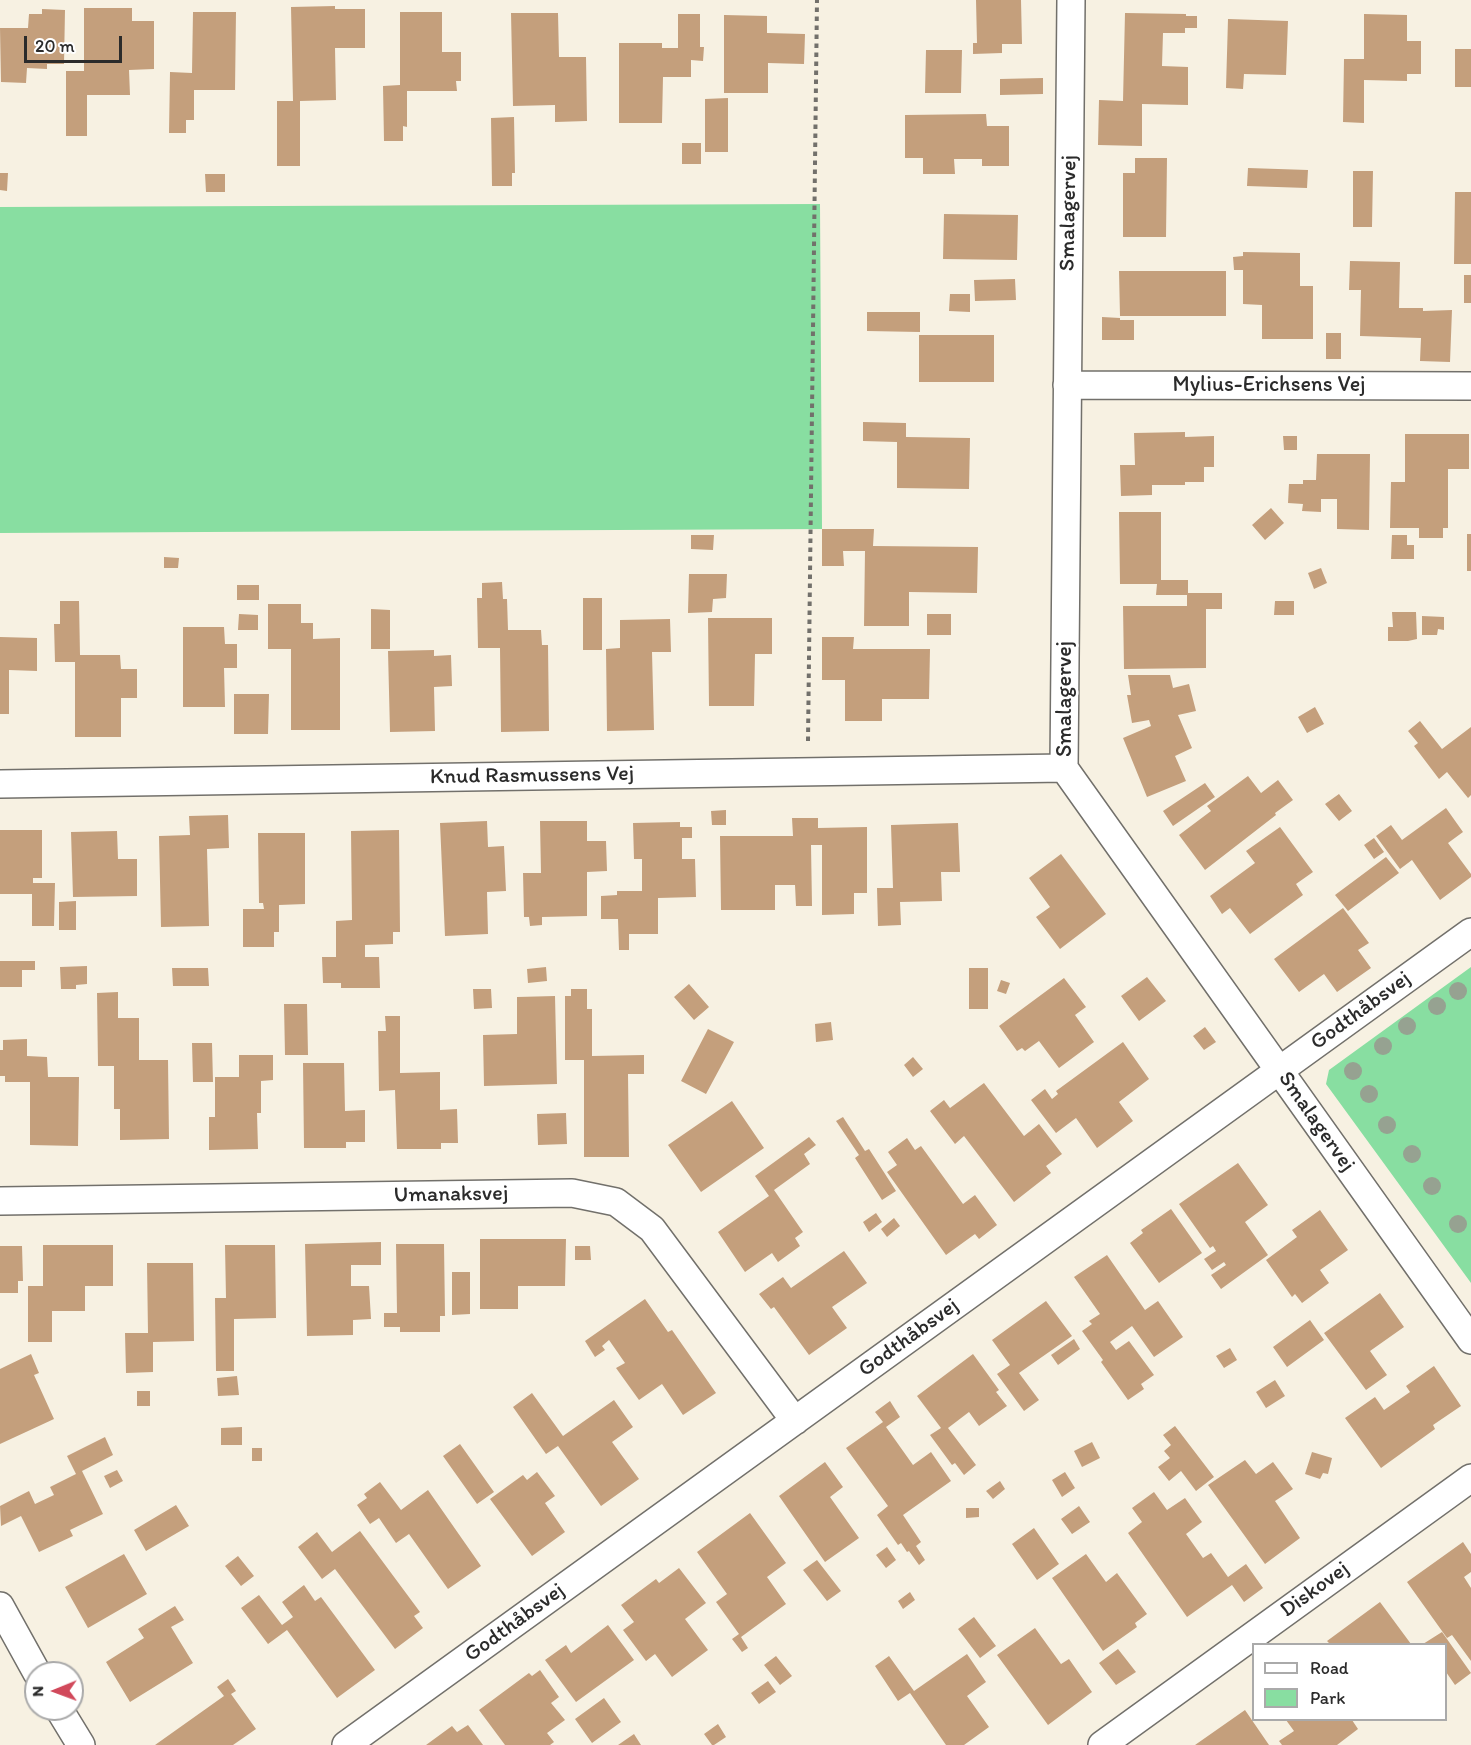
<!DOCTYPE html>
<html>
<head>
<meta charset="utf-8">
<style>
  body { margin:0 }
  #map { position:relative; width:1471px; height:1745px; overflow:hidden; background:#f7f1e2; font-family:Itim,sans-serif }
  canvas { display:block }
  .legend { position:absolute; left:1252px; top:1643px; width:195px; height:78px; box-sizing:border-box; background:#fff; border:2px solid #aaa; margin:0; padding:8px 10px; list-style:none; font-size:18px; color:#2b2b2b }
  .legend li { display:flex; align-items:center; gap:12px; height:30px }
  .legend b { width:30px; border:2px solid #aaa }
  .north { position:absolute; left:24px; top:1661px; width:60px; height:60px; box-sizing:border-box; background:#fff; border:2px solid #aaa; border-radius:50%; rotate:269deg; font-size:16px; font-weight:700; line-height:24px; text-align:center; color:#2b2b2b }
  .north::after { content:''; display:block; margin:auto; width:21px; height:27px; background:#d1495b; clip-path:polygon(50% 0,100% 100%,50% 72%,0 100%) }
  .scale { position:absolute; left:24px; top:36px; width:98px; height:27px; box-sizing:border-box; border:3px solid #2b2b2b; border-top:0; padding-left:8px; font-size:18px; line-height:21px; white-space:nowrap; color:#2b2b2b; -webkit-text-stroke:4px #fff; paint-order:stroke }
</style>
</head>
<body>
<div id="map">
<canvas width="1471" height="1745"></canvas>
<ul class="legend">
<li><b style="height:8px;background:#fff"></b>Road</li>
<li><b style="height:16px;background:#88dea1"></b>Park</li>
</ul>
<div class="north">N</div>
<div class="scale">20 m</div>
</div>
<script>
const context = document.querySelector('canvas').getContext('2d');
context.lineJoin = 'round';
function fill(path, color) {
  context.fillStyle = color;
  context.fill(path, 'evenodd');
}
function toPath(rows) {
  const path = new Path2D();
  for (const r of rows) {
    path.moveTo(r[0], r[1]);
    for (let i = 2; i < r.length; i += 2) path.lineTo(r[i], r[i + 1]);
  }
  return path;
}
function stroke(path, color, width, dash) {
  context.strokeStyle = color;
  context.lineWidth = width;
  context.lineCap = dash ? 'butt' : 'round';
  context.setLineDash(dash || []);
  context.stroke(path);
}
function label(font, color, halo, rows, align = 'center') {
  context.font = font + ' Itim,sans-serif';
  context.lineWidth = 5;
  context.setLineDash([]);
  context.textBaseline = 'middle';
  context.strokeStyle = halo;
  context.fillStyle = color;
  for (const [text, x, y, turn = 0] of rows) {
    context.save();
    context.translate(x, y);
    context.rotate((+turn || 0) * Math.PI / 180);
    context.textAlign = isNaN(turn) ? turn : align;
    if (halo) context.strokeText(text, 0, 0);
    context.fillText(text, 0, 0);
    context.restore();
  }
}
fill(toPath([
  [820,204,822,529,0,533,0,207],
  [1471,967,1471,1283,1326,1084,1329,1070]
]), '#88dea1');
fill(toPath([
  [976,0,1021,0,1022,44,1002,44,1002,53,973,54,973,43,977,43],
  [335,6,335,9,365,9,365,48,335,48,336,100,300,101,300,166,277,166,277,101,293,101,291,7],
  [84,8,132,8,132,21,154,21,154,69,129,70,130,95,87,95,87,136,66,136,66,71,84,71],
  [42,9,65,10,64,64,47,64,47,69,27,68,26,83,1,82,0,28,28,28,29,14,42,14],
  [193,12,236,12,235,90,194,90,194,120,186,120,186,133,169,133,170,72,192,73],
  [400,12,442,12,442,52,461,52,461,81,456,81,457,91,407,91,407,127,403,126,403,141,384,141,383,86,400,85],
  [511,13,558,13,559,57,586,57,587,121,555,122,555,105,513,106],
  [1125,13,1186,14,1186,16,1197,16,1197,28,1185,28,1185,33,1163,33,1162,66,1188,67,1188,105,1142,104,1142,146,1098,145,1099,100,1123,101],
  [678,14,700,14,700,47,704,47,703,61,691,60,691,77,663,77,662,123,619,123,619,43,662,43,662,48,678,48],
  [1364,14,1407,15,1407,41,1421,41,1421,74,1407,74,1407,81,1364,80,1364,123,1343,122,1344,59,1364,59],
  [724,15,767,16,767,33,805,34,804,64,768,63,768,93,724,93],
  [1228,19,1288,21,1286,75,1244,74,1243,89,1226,88],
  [1455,49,1471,49,1471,87,1455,87],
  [926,50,962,50,961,93,925,93],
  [1043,78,1043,94,1000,95,1000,79],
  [728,98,728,152,705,152,705,99],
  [986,114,987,126,1009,126,1009,166,982,166,982,159,954,159,955,174,923,174,923,158,905,158,905,115],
  [514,117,515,173,512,173,512,186,492,186,491,118],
  [682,143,701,143,701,164,682,164],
  [1135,158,1167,158,1166,237,1123,237,1123,173,1135,173],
  [1248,168,1308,170,1307,188,1247,186],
  [1353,171,1373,171,1372,227,1353,227],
  [0,173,8,173,7,191,0,190],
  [205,174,225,174,225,192,206,192],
  [1455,192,1471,192,1471,264,1454,264],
  [944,214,1018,215,1017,260,943,259],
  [1243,252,1300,253,1300,286,1313,286,1313,339,1262,339,1262,305,1243,304,1243,270,1234,270,1233,257,1243,256],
  [1350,261,1400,262,1399,308,1423,308,1423,311,1452,310,1450,362,1420,361,1421,338,1360,336,1361,290,1349,290],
  [1119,271,1226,271,1226,316,1120,316],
  [1464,275,1471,275,1471,303,1464,303],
  [1015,279,1016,300,975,301,974,280],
  [950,294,970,294,970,312,949,311],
  [867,312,920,312,920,332,867,331],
  [1102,317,1120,318,1120,320,1134,320,1134,340,1102,340],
  [1326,333,1341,333,1341,359,1326,359],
  [919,335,994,335,994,382,919,382],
  [863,422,906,423,906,437,970,438,969,489,897,488,897,442,863,441],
  [1185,432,1185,437,1214,436,1214,467,1204,467,1204,482,1185,482,1185,485,1152,485,1152,495,1121,496,1120,465,1135,465,1134,433],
  [1405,434,1469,434,1469,469,1448,469,1448,528,1443,528,1443,538,1419,538,1419,528,1390,528,1391,482,1405,482],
  [1283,436,1297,436,1297,450,1284,450],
  [1317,454,1370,454,1369,530,1337,529,1337,499,1321,499,1321,512,1302,511,1303,504,1288,503,1289,484,1303,484,1303,480,1316,480],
  [1271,508,1284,523,1265,540,1252,525],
  [1119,512,1161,512,1161,580,1188,580,1188,593,1222,593,1222,609,1206,609,1206,668,1124,669,1123,606,1187,606,1187,595,1156,595,1157,584,1120,584],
  [822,529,874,529,873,546,978,547,977,593,909,592,909,626,864,626,865,551,843,551,844,566,822,566],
  [1467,534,1471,534,1471,571,1467,571],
  [691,535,714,535,713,550,691,549],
  [1392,535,1407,535,1407,545,1414,545,1414,559,1391,559],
  [164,557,179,558,178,568,164,568],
  [1321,568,1327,583,1314,589,1308,573],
  [689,574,727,574,726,598,713,599,712,612,688,613],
  [502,582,503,599,507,599,508,630,541,630,542,645,548,645,549,731,501,732,500,648,478,648,477,598,482,598,482,583],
  [237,585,259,585,259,600,237,600],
  [583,598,602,598,602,650,583,650],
  [60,601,79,601,80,655,120,655,121,669,137,669,137,698,121,698,121,737,75,737,75,662,55,662,54,624,60,624],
  [1275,601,1294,601,1294,615,1274,615],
  [268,604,301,604,301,623,313,623,313,639,340,638,340,730,291,730,291,649,268,649],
  [371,609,390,610,390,649,371,649],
  [1392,612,1416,612,1417,639,1408,641,1388,641,1388,627,1393,627],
  [239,614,258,615,258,630,238,630],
  [927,614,951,614,951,635,927,635],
  [1422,616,1444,617,1444,630,1438,629,1437,635,1422,635],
  [708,618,772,618,772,654,755,654,754,706,709,706],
  [670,619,671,652,652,652,654,730,607,731,606,649,620,648,620,620],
  [183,627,224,627,225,644,237,644,237,668,224,668,225,707,183,707],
  [0,637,37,638,37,671,9,670,9,714,0,714],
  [822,637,854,637,853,649,930,649,929,699,882,699,882,721,845,721,845,680,822,680],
  [434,650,434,656,451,655,452,686,434,687,435,731,390,732,388,651],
  [1128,675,1170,675,1173,688,1189,684,1196,711,1178,715,1192,748,1175,756,1186,781,1147,797,1123,738,1151,726,1149,720,1132,723,1127,695,1131,695],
  [234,694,269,694,268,734,234,734],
  [1315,707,1324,724,1307,733,1298,717],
  [1420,721,1442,749,1471,727,1471,795,1468,798,1447,772,1439,779,1414,746,1418,743,1408,731],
  [1248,776,1261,793,1278,780,1293,800,1275,813,1276,815,1205,870,1179,835,1211,811,1207,806],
  [1205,783,1215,797,1173,826,1163,811],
  [1339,794,1352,811,1339,821,1325,804],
  [1446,808,1463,832,1448,843,1471,874,1471,877,1440,900,1412,860,1400,869,1376,836,1391,825,1402,840],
  [726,810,726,825,712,825,711,811],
  [228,815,229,848,207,849,209,926,161,927,159,836,190,835,189,816],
  [792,818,818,818,818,828,867,827,867,893,854,893,854,914,822,915,822,845,811,845,812,906,796,906,795,885,775,885,775,910,721,910,720,836,793,836],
  [487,821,488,847,504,846,506,891,487,892,488,934,445,936,440,823],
  [540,821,587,821,587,841,606,841,607,871,587,872,587,916,542,917,542,925,530,926,529,917,524,917,523,873,541,873],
  [680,822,680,827,692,827,692,838,682,838,682,859,695,859,696,897,658,898,658,934,629,934,629,950,619,950,618,919,601,919,601,896,617,895,617,891,642,891,642,859,634,859,633,823],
  [958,823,960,872,941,872,942,901,900,902,901,925,878,926,877,888,893,888,891,825],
  [1280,827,1313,872,1296,884,1303,895,1250,934,1230,908,1222,914,1210,896,1255,863,1246,851],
  [0,830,42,830,42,878,33,878,33,883,55,883,54,926,32,926,32,894,0,894],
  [399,830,400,932,393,932,393,944,365,945,365,957,379,957,380,988,341,988,341,983,323,983,322,957,336,957,336,921,352,920,351,831],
  [117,831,118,859,137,859,137,896,73,897,71,832],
  [258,833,305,833,305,904,279,905,279,932,274,932,274,947,243,947,243,909,264,909,263,903,259,903],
  [1374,838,1384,852,1374,859,1364,845],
  [1061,854,1106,914,1060,949,1036,917,1050,907,1029,878],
  [1386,857,1399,873,1348,911,1335,895],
  [76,901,76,930,59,930,59,902],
  [1343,908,1369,943,1358,950,1371,968,1337,992,1324,974,1299,992,1274,959],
  [0,961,35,961,35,970,22,970,22,987,0,987],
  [87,966,87,984,76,985,76,989,61,989,60,967],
  [546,967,547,981,528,983,527,969],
  [172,968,208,968,209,986,173,986],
  [969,968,988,968,988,1009,969,1009],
  [1147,977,1166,1001,1139,1021,1121,996],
  [1064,978,1086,1007,1075,1015,1094,1042,1059,1068,1039,1041,1025,1051,1022,1048,1017,1051,999,1026],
  [1001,980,1010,983,1006,994,997,991],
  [689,984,709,1007,694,1020,674,997],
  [473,989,491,989,492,1008,474,1009],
  [571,989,587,989,587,1009,592,1009,592,1056,644,1055,644,1074,628,1074,629,1157,584,1157,584,1060,565,1060,565,996,571,996],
  [118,992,118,1018,139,1018,139,1060,168,1060,169,1139,120,1140,120,1109,114,1109,114,1066,98,1066,97,993],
  [555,996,557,1084,484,1086,483,1035,517,1034,517,997],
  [284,1004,307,1004,308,1055,285,1055],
  [385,1016,400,1016,400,1073,440,1072,440,1110,457,1109,458,1143,441,1143,441,1149,397,1149,395,1090,379,1091,378,1031,386,1031],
  [831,1022,833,1040,816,1042,815,1024],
  [1205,1027,1216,1042,1204,1050,1193,1036],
  [708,1029,734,1042,706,1094,681,1081],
  [27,1039,27,1056,47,1057,48,1077,79,1077,78,1146,30,1145,30,1082,5,1082,5,1076,0,1076,0,1050,3,1050,3,1040],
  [1123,1042,1149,1079,1119,1102,1133,1121,1097,1148,1076,1118,1056,1133,1031,1100,1045,1089,1052,1099,1058,1094,1056,1091],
  [192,1043,212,1043,213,1082,193,1082],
  [239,1055,273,1055,273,1080,261,1081,261,1113,257,1113,258,1149,209,1150,209,1117,215,1117,215,1077,239,1077],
  [913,1057,923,1069,913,1077,904,1065],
  [303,1063,344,1063,345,1111,365,1110,365,1142,346,1142,346,1148,304,1148],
  [984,1083,1024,1136,1039,1124,1062,1154,1046,1166,1051,1173,1014,1202,964,1136,955,1144,930,1111,944,1100,950,1108],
  [732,1101,764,1148,701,1192,668,1145],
  [566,1113,567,1144,538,1145,537,1114],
  [843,1117,865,1151,869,1149,896,1191,882,1200,855,1158,859,1155,836,1121],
  [809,1137,816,1145,804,1154,810,1164,774,1190,803,1232,795,1238,800,1246,778,1262,772,1253,745,1272,718,1232,769,1196,755,1176],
  [907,1138,915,1150,921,1146,963,1204,975,1195,997,1225,979,1239,975,1234,946,1255,887,1172,897,1165,888,1152],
  [1238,1163,1268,1205,1245,1222,1268,1255,1221,1289,1211,1275,1226,1265,1224,1262,1212,1270,1204,1259,1216,1251,1213,1246,1210,1248,1179,1204],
  [1171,1209,1202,1253,1159,1283,1130,1243,1143,1233,1141,1230],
  [1320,1210,1348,1250,1320,1270,1329,1283,1302,1303,1295,1294,1292,1297,1266,1260,1297,1237,1292,1230],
  [876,1213,882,1222,869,1232,863,1222],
  [894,1218,900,1226,887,1237,881,1229],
  [480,1239,566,1239,565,1286,518,1286,518,1309,480,1309],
  [381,1242,381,1265,351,1265,351,1286,369,1286,371,1319,353,1320,353,1335,307,1336,305,1244],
  [396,1244,444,1244,445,1316,440,1316,440,1332,400,1332,400,1327,384,1327,384,1313,397,1313],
  [43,1245,113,1245,113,1286,85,1286,85,1311,52,1311,52,1342,28,1342,28,1286,43,1286],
  [225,1245,275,1245,276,1318,234,1319,234,1371,216,1371,215,1298,226,1298],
  [0,1246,22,1246,23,1281,18,1281,18,1293,0,1293],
  [575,1246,590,1246,591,1260,575,1260],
  [844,1251,867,1283,832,1307,847,1328,809,1355,774,1307,771,1309,759,1294,783,1277,791,1288],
  [1107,1255,1145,1310,1158,1301,1183,1337,1154,1357,1132,1326,1110,1342,1116,1350,1129,1341,1154,1375,1141,1384,1144,1389,1128,1400,1101,1362,1103,1360,1082,1331,1092,1324,1089,1321,1100,1314,1074,1277],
  [147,1263,193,1263,194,1341,153,1342,153,1372,126,1373,125,1333,148,1333],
  [452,1272,470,1272,470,1314,452,1315],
  [1380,1293,1404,1327,1370,1351,1387,1375,1366,1390,1324,1333],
  [645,1299,668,1332,672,1330,716,1393,683,1415,662,1384,639,1400,616,1368,625,1363,609,1340,602,1346,605,1350,595,1357,585,1341],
  [1046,1301,1072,1336,1019,1373,1039,1400,1024,1411,997,1374,1010,1365,992,1340],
  [1310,1320,1324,1340,1287,1367,1273,1347],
  [1074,1339,1080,1349,1058,1365,1051,1355],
  [1230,1348,1237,1360,1224,1368,1216,1356],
  [31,1354,39,1373,34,1375,54,1419,0,1444,0,1369],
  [973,1354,999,1390,996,1392,1007,1406,979,1426,969,1412,948,1428,976,1465,964,1475,955,1463,952,1465,930,1435,941,1428,917,1396],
  [1434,1366,1461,1406,1433,1425,1435,1429,1381,1468,1345,1418,1375,1397,1384,1410,1410,1392,1406,1386],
  [237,1376,239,1395,218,1396,217,1378],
  [1275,1380,1285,1396,1266,1408,1256,1392],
  [137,1391,150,1391,150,1406,137,1406],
  [532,1393,563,1436,614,1400,633,1427,612,1442,639,1479,601,1506,558,1446,546,1454,513,1407],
  [890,1401,900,1417,886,1427,913,1465,931,1452,951,1481,903,1515,921,1542,916,1546,925,1560,919,1565,909,1551,907,1552,901,1543,898,1545,877,1515,888,1506,846,1448,883,1422,875,1412],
  [1175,1426,1214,1477,1196,1491,1181,1471,1169,1481,1158,1467,1170,1458,1164,1451,1171,1445,1163,1435],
  [242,1427,242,1445,221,1445,221,1428],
  [105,1437,113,1455,82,1471,103,1514,70,1530,73,1536,39,1552,21,1516,1,1526,0,1506,29,1491,35,1504,54,1495,50,1487,76,1474,67,1456],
  [1092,1442,1100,1458,1082,1467,1074,1451],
  [460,1444,494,1492,477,1504,443,1456],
  [252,1448,262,1448,262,1461,252,1461],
  [1312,1452,1332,1458,1328,1474,1323,1473,1320,1479,1305,1474],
  [1245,1460,1256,1474,1273,1462,1293,1489,1275,1501,1300,1538,1265,1564,1208,1485],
  [825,1462,843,1487,830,1497,859,1538,825,1562,779,1496],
  [117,1470,123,1481,110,1488,104,1476],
  [537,1472,555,1496,545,1503,565,1532,532,1556,490,1499,523,1475,527,1480],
  [1065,1472,1075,1488,1062,1497,1052,1480],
  [1000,1481,1005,1489,993,1499,986,1491],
  [380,1482,401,1510,428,1490,481,1566,448,1589,409,1534,396,1543,379,1518,370,1524,357,1505,367,1498,364,1494],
  [1154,1492,1167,1510,1185,1498,1202,1522,1186,1534,1203,1558,1211,1553,1228,1577,1246,1564,1263,1588,1244,1602,1232,1585,1187,1617,1128,1533,1142,1522,1132,1508],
  [176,1505,189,1526,146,1551,134,1530],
  [1079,1506,1090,1522,1072,1534,1061,1519],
  [966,1508,979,1508,979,1517,966,1518],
  [750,1513,786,1563,767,1577,786,1604,741,1637,748,1648,742,1652,732,1639,739,1634,716,1602,727,1594,697,1552],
  [1034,1528,1059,1564,1037,1580,1012,1544],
  [360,1531,420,1612,414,1616,423,1628,395,1649,335,1569,322,1579,298,1547,317,1532,332,1552],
  [1463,1542,1471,1554,1471,1572,1464,1577,1471,1588,1471,1661,1452,1635,1447,1638,1407,1582],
  [887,1547,896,1560,886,1568,876,1555],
  [124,1554,147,1594,88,1628,65,1587],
  [1086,1554,1106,1582,1117,1573,1147,1614,1135,1623,1137,1627,1103,1651,1052,1578],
  [238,1556,254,1576,241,1586,225,1566],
  [817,1560,841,1591,827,1601,803,1570],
  [679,1568,706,1603,685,1619,708,1650,672,1677,655,1654,646,1661,623,1630,634,1622,621,1605,656,1579,659,1583],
  [304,1585,315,1601,321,1597,375,1670,337,1698,287,1630,268,1644,241,1608,259,1595,282,1625,293,1617,282,1602],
  [910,1592,915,1600,903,1609,898,1601],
  [1380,1602,1411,1644,1330,1644,1327,1641],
  [175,1606,184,1620,171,1627,193,1663,130,1702,106,1662,144,1638,138,1629],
  [974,1617,996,1646,980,1658,958,1629],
  [608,1625,634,1660,576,1702,545,1660,566,1645,571,1653],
  [1035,1628,1061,1664,1069,1659,1092,1692,1048,1725,997,1655],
  [1442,1632,1471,1673,1455,1685,1446,1672,1446,1644,1423,1644],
  [1118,1649,1136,1672,1116,1685,1099,1663],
  [967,1654,986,1682,967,1696,989,1727,964,1745,946,1745,910,1693,898,1701,875,1666,889,1656,914,1691],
  [776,1656,792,1676,780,1685,764,1665],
  [540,1670,559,1697,551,1703,565,1720,547,1733,554,1742,550,1745,505,1745,479,1710,529,1673,532,1676],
  [228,1679,236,1691,231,1694,256,1729,233,1745,155,1745,224,1696,217,1687],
  [768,1681,776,1692,759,1704,751,1693],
  [604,1698,621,1722,592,1743,575,1719],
  [1245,1710,1269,1745,1195,1745],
  [1286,1720,1352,1720,1358,1729,1337,1745,1282,1745,1279,1741,1294,1731],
  [718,1724,726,1737,714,1745,712,1745,704,1734],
  [468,1725,483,1745,426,1745,452,1726,457,1732],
  [634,1734,641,1745,618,1745]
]), '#c49f7c');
const minor = toPath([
  [1071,0,1064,768,1471,1340],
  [1067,385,1471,386],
  [0,784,1064,768],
  [0,1201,572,1193,616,1202,652,1229,795,1421],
  [0,1606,37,1673],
  [59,1709,81,1745],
  [346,1745,1471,932],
  [1102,1745,1471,1478]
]);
stroke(minor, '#72706b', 30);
stroke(toPath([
  [808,741,817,0]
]), '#72706b', 4, [4.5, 4.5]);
stroke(minor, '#fff', 27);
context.fillStyle = '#96a291';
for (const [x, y] of [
  [1458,991],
  [1437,1006],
  [1407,1026],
  [1383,1046],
  [1353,1071],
  [1369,1094],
  [1387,1125],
  [1412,1154],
  [1432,1186],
  [1458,1224]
]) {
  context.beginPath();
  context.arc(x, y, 9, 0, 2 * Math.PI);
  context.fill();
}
label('22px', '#2b2b2b', '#fff', [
  ["Smalagervej",1069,213,-89],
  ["Mylius-Erichsens Vej",1269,385],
  ["Smalagervej",1065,699,-90],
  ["Knud Rasmussens Vej",532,776,-1],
  ["Godthåbsvej",1361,1011,-36],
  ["Smalagervej",1316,1122,55],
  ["Umanaksvej",451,1195,-1],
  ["Godthåbsvej",909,1338,-36],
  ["Diskovej",1315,1590,-36],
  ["Godthåbsvej",515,1623,-36]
]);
</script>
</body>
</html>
